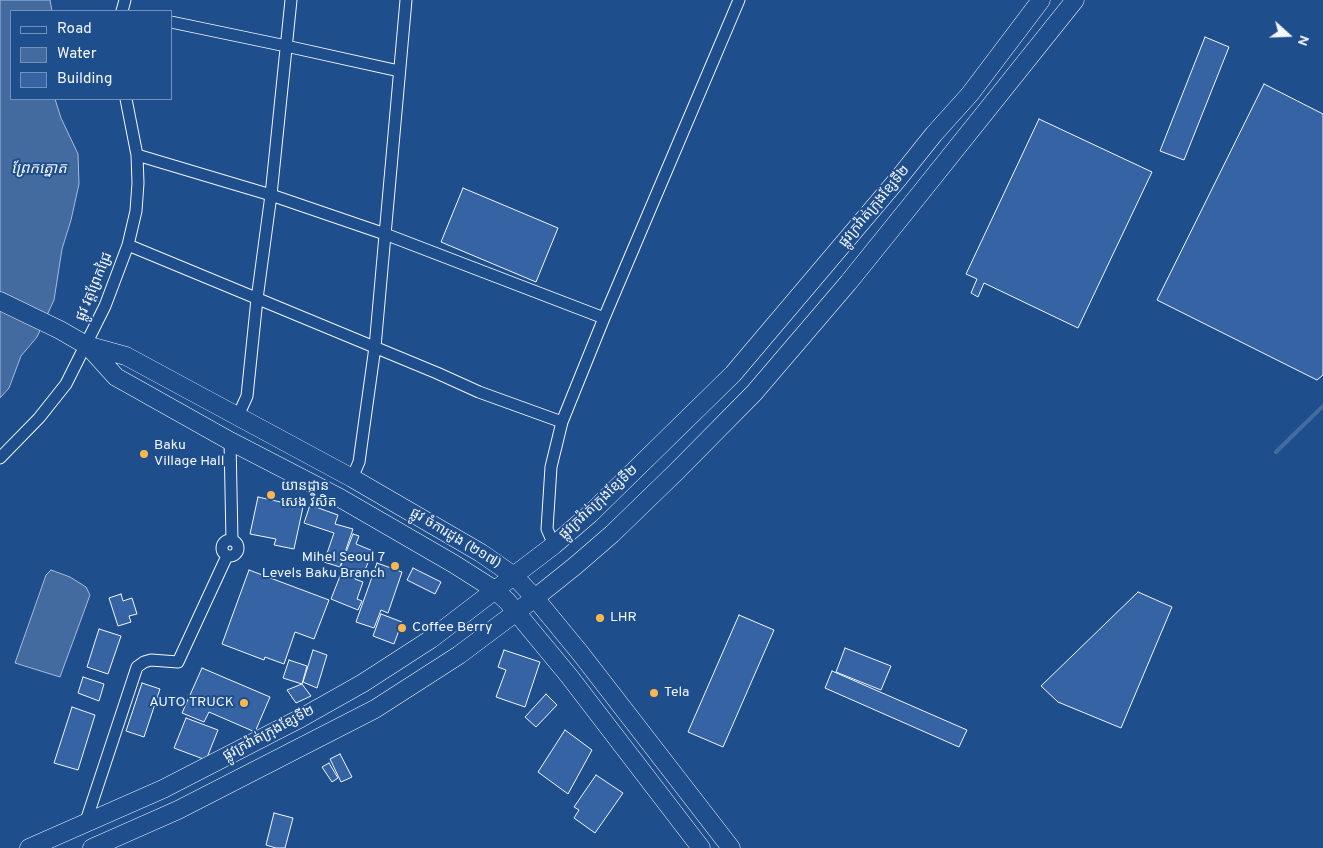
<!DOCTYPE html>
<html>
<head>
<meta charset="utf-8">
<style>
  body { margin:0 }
  #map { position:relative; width:1323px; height:848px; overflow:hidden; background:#1f4e8c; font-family:Overpass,sans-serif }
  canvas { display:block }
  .legend { position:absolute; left:10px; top:10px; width:162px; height:90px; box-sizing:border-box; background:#1f4e8c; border:1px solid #7391ba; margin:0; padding:6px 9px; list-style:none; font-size:15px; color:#f2f6ff }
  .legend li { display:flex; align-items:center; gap:10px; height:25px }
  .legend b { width:25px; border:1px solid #7391ba }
  .north { position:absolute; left:1263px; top:10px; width:50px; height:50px; -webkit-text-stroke:4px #1f4e8c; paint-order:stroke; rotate:110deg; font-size:14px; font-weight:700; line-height:20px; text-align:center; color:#f2f6ff }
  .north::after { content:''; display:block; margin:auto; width:18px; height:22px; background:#f2f6ff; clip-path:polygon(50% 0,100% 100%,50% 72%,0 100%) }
</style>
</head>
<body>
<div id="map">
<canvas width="1323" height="848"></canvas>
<ul class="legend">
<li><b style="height:6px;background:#1f4e8c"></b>Road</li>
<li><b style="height:14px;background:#446ba0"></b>Water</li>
<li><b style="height:14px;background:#3563a3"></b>Building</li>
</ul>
<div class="north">N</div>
</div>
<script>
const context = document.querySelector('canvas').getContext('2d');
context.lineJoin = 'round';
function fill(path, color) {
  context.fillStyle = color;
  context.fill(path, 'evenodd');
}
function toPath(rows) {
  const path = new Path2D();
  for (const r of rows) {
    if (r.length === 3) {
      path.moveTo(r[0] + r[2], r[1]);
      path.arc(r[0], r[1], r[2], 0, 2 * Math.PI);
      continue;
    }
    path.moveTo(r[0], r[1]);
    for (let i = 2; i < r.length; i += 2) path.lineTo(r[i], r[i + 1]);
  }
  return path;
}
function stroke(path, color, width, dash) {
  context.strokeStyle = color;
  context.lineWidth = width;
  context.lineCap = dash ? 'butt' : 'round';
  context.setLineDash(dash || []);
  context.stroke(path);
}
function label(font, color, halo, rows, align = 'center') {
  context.font = font + ' Overpass,"Noto Sans Khmer",sans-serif';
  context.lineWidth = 4;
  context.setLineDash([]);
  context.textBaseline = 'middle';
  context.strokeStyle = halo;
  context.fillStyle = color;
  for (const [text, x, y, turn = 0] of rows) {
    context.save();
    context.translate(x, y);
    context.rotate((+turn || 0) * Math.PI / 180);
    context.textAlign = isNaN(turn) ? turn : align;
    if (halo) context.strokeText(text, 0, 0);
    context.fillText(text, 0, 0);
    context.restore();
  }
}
const water = toPath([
  [0,0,50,0,52,11,11,11,11,99,55,99,61,118,78,154,79,184,71,220,62,249,54,300,37,337,21,356,9,388,0,398,0,0],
  [51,570,70,577,86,587,90,595,60,677,15,663,46,575,51,570]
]);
fill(water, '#446ba0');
stroke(water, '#a8bbd7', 1);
stroke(toPath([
  [1276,452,1323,406]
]), '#446ba0', 4);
const building = toPath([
  [1205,37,1229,47,1184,160,1160,151,1205,37],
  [1264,84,1323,114,1323,375,1317,380,1157,300,1264,84],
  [1039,119,1152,172,1078,328,984,283,978,297,971,293,977,279,966,274,1039,119],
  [463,188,558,228,536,282,441,242,463,188],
  [258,497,303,507,294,549,274,545,276,539,250,534,258,497],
  [310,505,338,515,335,524,353,529,340,567,324,562,334,533,304,523,310,505],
  [353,534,359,536,356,544,373,551,362,577,340,568,353,534],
  [377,563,402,572,388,613,381,610,374,628,356,622,377,563],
  [413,568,441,582,435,594,407,580,413,568],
  [249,570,329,600,314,639,295,632,284,664,265,657,264,660,222,644,249,570],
  [342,571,356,576,355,579,363,582,357,599,362,601,358,610,331,599,342,571],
  [1138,592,1172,607,1121,728,1058,702,1041,686,1138,592],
  [121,594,123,601,132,598,137,614,129,616,131,622,118,626,109,598,121,594],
  [381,614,402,622,394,644,373,636,381,614],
  [739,615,774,630,723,747,688,732,739,615],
  [99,629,121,636,108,674,87,667,99,629],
  [845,648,891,666,881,690,836,672,845,648],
  [313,650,327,655,317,688,303,682,313,650],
  [504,650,540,662,525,707,496,697,506,670,498,667,504,650],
  [289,660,307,666,302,684,283,678,289,660],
  [202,668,270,697,255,732,209,712,204,722,182,713,202,668],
  [832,671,967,730,959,747,825,688,832,671],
  [83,677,104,684,99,701,78,693,83,677],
  [142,683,160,689,144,737,126,731,142,683],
  [302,684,311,696,296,703,287,690,302,684],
  [546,694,557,705,536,727,525,717,546,694],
  [72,707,95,715,78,770,54,763,72,707],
  [186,718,218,730,206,760,174,748,186,718],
  [565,730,592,750,568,794,538,772,565,730],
  [340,754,352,777,341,782,330,759,340,754],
  [329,763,338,778,332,782,322,767,329,763],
  [596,775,623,793,595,833,574,818,579,810,574,807,596,775],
  [274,813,293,818,285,848,276,848,266,845,274,813]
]);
fill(building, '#3563a3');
stroke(building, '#f2f6ff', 1);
const minor = toPath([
  [122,11,125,0],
  [171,22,286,46,399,71],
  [137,155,271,195,385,234,604,318],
  [128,245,437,373,479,392,562,422],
  [238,416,247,396,257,299,271,195,291,0],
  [230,441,232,540],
  [0,458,39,418,66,384,105,306,128,245,136,211,138,183,137,155,126,99],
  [352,478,359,462,375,347,406,0],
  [230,548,8],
  [554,545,547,529,551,467,562,422,604,318,739,0],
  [85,824,137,667,144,662,151,660,178,662,227,556]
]);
const primary = toPath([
  [0,301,60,330,86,345,126,356,352,478,481,553,514,576,535,598,581,654,731,848],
  [87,345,116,377,230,441,340,498,454,564,495,590,507,601,569,676,701,848],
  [29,848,163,789,301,718,363,683,431,639,554,545,590,514,733,374,898,179,934,134,970,94,1041,0],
  [92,848,178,810,375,709,459,655,535,598,575,566,612,534,677,471,754,393,848,283,919,195,1075,0]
]);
stroke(minor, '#f2f6ff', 13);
stroke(primary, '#f2f6ff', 19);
stroke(minor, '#1f4e8c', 11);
stroke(primary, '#1f4e8c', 18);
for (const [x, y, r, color] of [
  [144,454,5,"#ffb74d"],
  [271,495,5,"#ffb74d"],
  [395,566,5,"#ffb74d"],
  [600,618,5,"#ffb74d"],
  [402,628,5,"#ffb74d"],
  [654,693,5,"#ffb74d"],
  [244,703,5,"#ffb74d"]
]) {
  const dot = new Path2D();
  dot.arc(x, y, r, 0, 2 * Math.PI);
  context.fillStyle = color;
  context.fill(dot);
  stroke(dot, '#1f4e8c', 2);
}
label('14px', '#f2f6ff', '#1f4e8c', [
  ["ផ្លូវក្រវ៉ាត់ក្រុងខ្សែទី២",875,207,-50],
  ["ផ្លូវ វត្តព្រែកជ្រៃ",95,287,-67],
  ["ផ្លូវក្រវ៉ាត់ក្រុងខ្សែទី២",599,503,-43],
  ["ផ្លូវ ចំការដូង (២១៧)",455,539,31],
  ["ផ្លូវក្រវ៉ាត់ក្រុងខ្សែទី២",269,734,-28]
]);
label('14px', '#f2f6ff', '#1f4e8c', [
  ["Baku",154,446],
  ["Village Hall",154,462],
  ["យានដ្ឋាន",281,487],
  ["សេង វិសិត",281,503],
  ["Mihel Seoul 7",385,558,"right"],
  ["Levels Baku Branch",385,574,"right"],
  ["LHR",610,618],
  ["Coffee Berry",412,628],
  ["Tela",664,693],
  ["AUTO TRUCK",234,703,"right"]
], 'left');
label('italic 15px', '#f2f6ff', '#1f4e8c', [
  ["ព្រែកត្នោត",39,170]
]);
</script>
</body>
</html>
